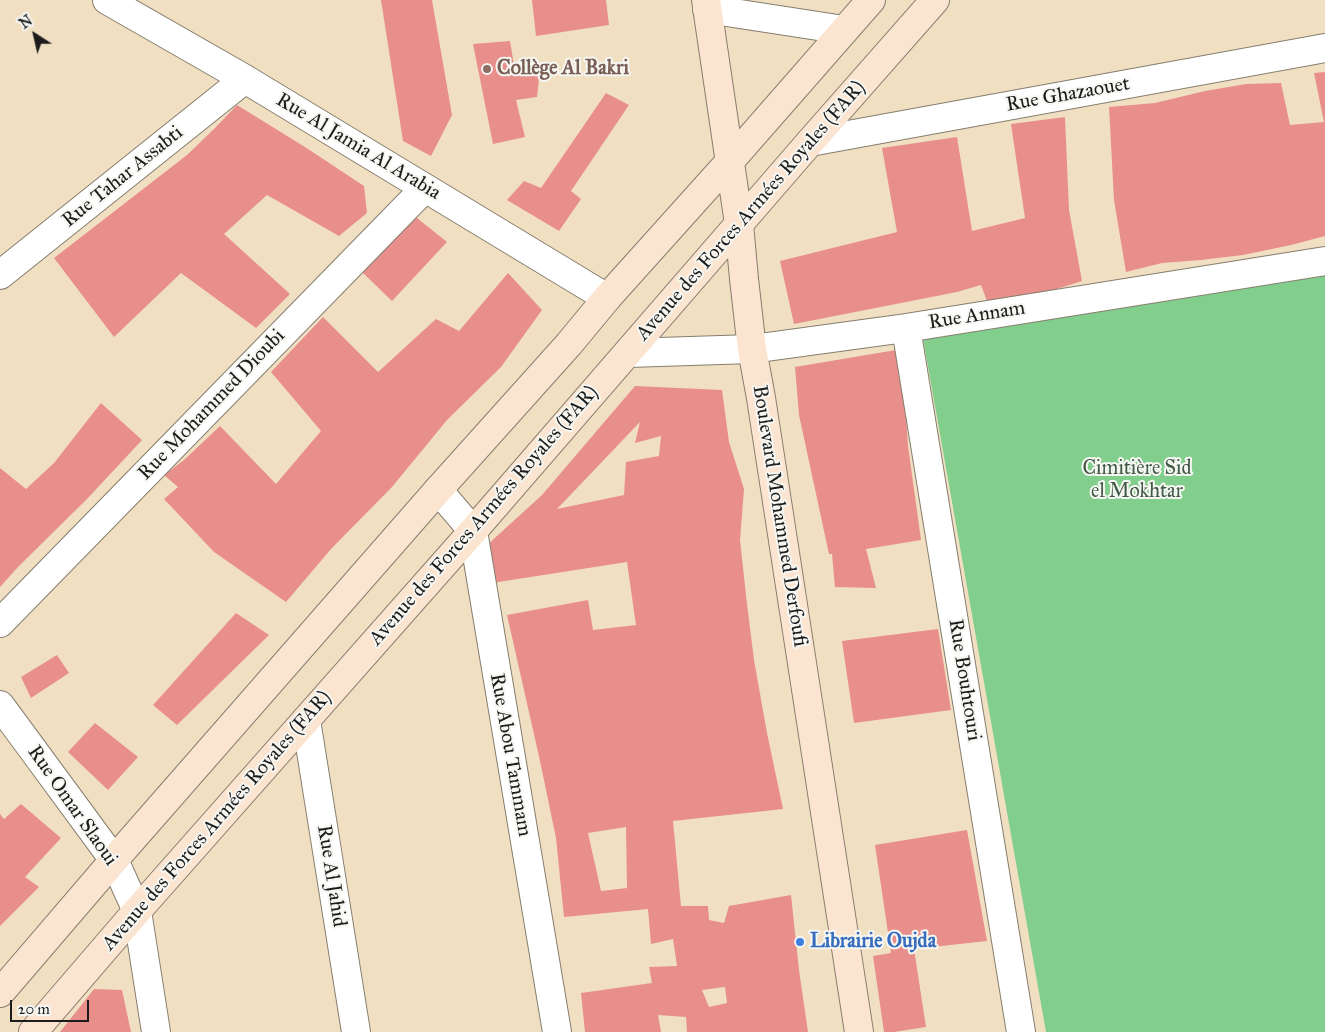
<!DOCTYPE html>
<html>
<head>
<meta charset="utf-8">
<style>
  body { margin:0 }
  #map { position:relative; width:1325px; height:1032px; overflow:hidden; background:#f1dfc2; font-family:"IM FELL Great Primer",serif }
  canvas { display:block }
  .north { position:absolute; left:10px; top:10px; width:50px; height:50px; -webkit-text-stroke:4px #f6f6f2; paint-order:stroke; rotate:325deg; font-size:14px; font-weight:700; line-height:20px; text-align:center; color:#1c1c1c }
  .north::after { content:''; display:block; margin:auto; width:18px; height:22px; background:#1c1c1c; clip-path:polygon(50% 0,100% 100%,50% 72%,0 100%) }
  .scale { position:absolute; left:10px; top:1000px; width:79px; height:22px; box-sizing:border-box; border:2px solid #1c1c1c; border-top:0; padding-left:6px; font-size:15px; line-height:18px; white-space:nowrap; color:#1c1c1c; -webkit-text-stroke:4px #f6f6f2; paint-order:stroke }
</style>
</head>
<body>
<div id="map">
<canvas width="1325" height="1032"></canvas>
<div class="north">N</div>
<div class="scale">20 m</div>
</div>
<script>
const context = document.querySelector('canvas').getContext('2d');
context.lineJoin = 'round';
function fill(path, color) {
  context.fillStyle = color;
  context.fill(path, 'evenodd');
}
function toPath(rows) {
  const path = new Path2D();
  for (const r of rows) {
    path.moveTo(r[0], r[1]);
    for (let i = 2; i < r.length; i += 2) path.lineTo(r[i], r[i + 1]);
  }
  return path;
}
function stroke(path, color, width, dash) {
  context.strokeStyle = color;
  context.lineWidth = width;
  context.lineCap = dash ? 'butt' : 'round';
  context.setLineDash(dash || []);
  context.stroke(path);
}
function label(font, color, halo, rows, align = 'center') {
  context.font = font + ' "IM FELL Great Primer",serif';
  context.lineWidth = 4;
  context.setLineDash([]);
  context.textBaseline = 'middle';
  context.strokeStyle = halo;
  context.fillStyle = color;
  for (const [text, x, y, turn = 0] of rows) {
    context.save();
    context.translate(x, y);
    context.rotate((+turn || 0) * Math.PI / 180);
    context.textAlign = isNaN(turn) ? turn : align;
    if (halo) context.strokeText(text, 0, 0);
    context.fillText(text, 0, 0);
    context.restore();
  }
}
fill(toPath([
  [1325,259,1325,1032,1046,1032,921,327]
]), '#82ce8d');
fill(toPath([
  [381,0,432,0,452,115,431,156,403,141],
  [532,0,606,0,609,25,536,36],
  [510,41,515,71,540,69,537,97,516,100,525,137,493,144,473,44],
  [1325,72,1325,236,1291,245,1243,255,1201,260,1162,263,1126,272,1114,200,1109,107,1155,103,1205,91,1246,84,1281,83,1290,125,1324,122,1314,73],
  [606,93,629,105,571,191,581,199,559,231,507,200,524,181,541,188],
  [237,105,305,147,364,186,367,213,339,236,267,195,224,234,290,294,256,328,181,273,114,337,54,258,187,155,215,128],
  [1065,117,1069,210,1082,281,1038,295,988,304,981,285,957,292,794,324,780,261,897,232,882,148,957,137,972,231,1025,218,1011,124],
  [412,214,447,242,392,301,362,272],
  [508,273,542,310,501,367,447,420,392,487,331,549,286,602,214,552,164,499,178,487,164,475,184,460,220,426,276,484,321,431,271,372,323,317,378,372,436,319,459,331],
  [902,349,908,446,921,540,866,549,876,588,835,587,832,554,829,554,799,415,795,367],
  [635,386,722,390,729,442,744,489,740,540,747,604,754,660,767,733,783,809,673,821,681,906,708,906,709,920,724,923,729,906,791,895,799,970,808,1032,687,1032,686,1017,658,1015,661,1032,585,1032,581,993,652,983,649,967,677,966,673,939,651,944,648,909,564,917,556,838,540,761,507,615,588,600,593,630,636,625,627,562,492,583,486,546,542,495],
  [640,422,635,443,661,436,659,456,626,462,624,495,557,509],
  [626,827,627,888,601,891,588,833],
  [725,987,727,1003,709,1007,702,990],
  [101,403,142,440,87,499,18,567,0,587,0,468,26,489,54,463],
  [236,613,269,635,177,725,153,705],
  [938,629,951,710,854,723,842,641],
  [57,655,69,673,31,698,21,677],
  [95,723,138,757,108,790,68,752],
  [21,804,61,838,25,877,39,887,0,926,0,814,4,819],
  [967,830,987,941,914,949,926,1027,894,1032,884,1032,873,956,891,953,875,845],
  [94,989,122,990,131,1032,60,1032]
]), '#e88f8b');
const street = toPath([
  [107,0,245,79,607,298],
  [707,9,844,30],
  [810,142,1325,48],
  [0,275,245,79],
  [906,328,1021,1032],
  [628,353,752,349,906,328,1325,261],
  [438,490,473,531,557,1032],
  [0,623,425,188],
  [0,705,114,860,137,911,156,1032],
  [306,720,356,1032]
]);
const secondary = toPath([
  [706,0,739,224,744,279,752,349,761,398,859,1032],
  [0,993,114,860,438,490,569,344,607,298,731,160,871,0],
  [33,1032,137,911,473,531,810,142,935,0]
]);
stroke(street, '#867e6f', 30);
stroke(secondary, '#867e6f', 30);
stroke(street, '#fff', 28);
stroke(secondary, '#fce5d0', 28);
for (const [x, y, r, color] of [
  [487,69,5,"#8d6e63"],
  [800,942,5,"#3f7fe0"]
]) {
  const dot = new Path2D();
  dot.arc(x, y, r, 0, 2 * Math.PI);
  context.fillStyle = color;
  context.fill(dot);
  stroke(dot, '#f6f6f2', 2);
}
label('bold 20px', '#785e54', '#f6f6f2', [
  ["Collège Al Bakri",497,69]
], 'left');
label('20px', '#1c1c1c', '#f6f6f2', [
  ["Rue Ghazaouet",1068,95,-10],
  ["Rue Al Jamia Al Arabia",358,147,31],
  ["Rue Tahar Assabti",123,177,-39],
  ["Avenue des Forces Armées Royales (FAR)",751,211,-49],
  ["Rue Annam",977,316,-9],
  ["Rue Mohammed Dioubi",212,405,-46],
  ["Avenue des Forces Armées Royales (FAR)",484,516,-49],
  ["Boulevard Mohammed Derfoufi",779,516,81],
  ["Rue Bouhtouri",964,680,81],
  ["Rue Abou Tammam",510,755,80],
  ["Rue Omar Slaoui",72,806,55],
  ["Avenue des Forces Armées Royales (FAR)",217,821,-49],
  ["Rue Al Jahid",331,876,81]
]);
label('20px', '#405a44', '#f6f6f2', [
  ["Cimitière Sid",1137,469],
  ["el Mokhtar",1137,492]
]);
label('bold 20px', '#366cbe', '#f6f6f2', [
  ["Librairie Oujda",810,942]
], 'left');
</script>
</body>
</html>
